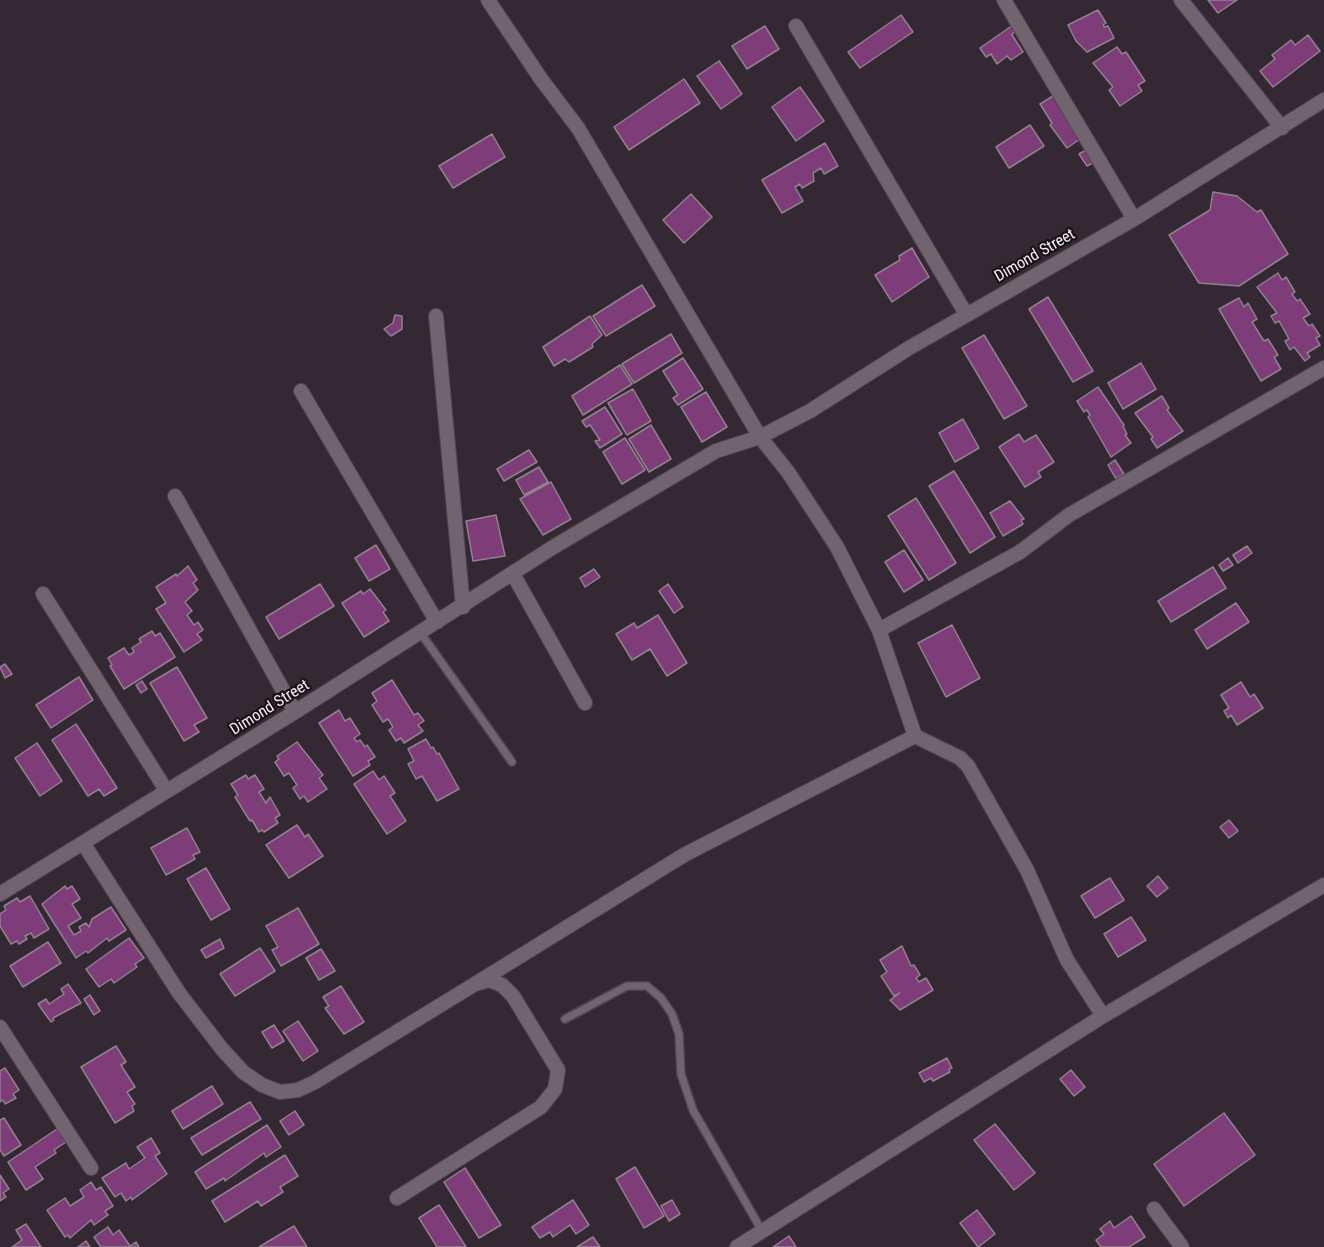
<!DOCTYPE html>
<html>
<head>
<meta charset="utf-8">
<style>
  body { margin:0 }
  canvas { display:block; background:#342933 }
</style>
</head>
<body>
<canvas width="1324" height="1247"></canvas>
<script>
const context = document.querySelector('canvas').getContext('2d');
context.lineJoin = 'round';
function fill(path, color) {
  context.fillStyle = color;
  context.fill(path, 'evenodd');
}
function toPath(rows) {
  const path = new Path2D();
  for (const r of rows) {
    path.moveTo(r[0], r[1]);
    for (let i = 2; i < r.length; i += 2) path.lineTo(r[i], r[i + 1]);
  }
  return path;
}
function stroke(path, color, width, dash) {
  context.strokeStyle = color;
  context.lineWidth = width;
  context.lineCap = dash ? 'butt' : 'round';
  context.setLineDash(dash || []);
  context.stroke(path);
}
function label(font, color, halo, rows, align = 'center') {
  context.font = font + ' "Roboto Condensed",sans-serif';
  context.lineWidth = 4.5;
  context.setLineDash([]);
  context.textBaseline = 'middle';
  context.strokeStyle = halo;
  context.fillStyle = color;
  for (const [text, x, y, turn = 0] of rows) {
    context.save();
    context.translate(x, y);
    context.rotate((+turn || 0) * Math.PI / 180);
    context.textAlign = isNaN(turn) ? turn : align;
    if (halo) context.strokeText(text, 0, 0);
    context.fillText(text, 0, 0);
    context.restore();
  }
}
const building = toPath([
  [1208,0,1237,0,1218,13,1208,0],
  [1098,10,1106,23,1103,25,1104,27,1108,26,1114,38,1087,52,1076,41,1068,25,1098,10],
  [901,15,913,32,860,68,848,52,901,15],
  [1013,25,1016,29,1012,35,1023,52,1011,60,1007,56,997,64,991,54,986,57,980,48,1013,25],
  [765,26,779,49,747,69,732,46,765,26],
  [1308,35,1320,51,1273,87,1260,71,1275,59,1272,55,1291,40,1295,45,1308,35],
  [1117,47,1122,54,1126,52,1145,81,1138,85,1142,91,1120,106,1109,90,1113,87,1093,63,1117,47],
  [719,61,742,94,721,109,697,76,719,61],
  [684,79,700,103,629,150,614,127,684,79],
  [800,87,824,121,796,141,772,107,800,87],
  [1053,96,1083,137,1067,148,1050,125,1052,123,1040,104,1053,96],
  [1030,125,1044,146,1009,168,996,147,1030,125],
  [492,134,505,157,453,188,439,166,492,134],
  [825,143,838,166,824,174,821,168,813,173,814,181,802,188,800,184,795,187,803,201,782,213,762,180,825,143],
  [1088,149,1096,161,1087,166,1079,154,1088,149],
  [1213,192,1237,196,1257,212,1261,210,1288,254,1239,286,1199,283,1169,235,1210,210,1213,192],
  [691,194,712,217,684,243,663,220,691,194],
  [912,248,929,277,892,302,875,275,900,260,899,256,912,248],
  [1278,273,1282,280,1286,277,1295,292,1292,294,1297,301,1300,299,1310,314,1303,318,1309,326,1312,324,1320,336,1316,338,1320,345,1307,353,1310,357,1305,361,1294,347,1290,350,1285,341,1289,339,1279,321,1275,323,1271,316,1277,313,1257,287,1278,273],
  [642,285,655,306,606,336,593,316,642,285],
  [1048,297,1093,371,1073,382,1029,309,1048,297],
  [1239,298,1244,307,1248,303,1257,319,1252,322,1264,341,1268,339,1278,355,1274,357,1281,369,1261,381,1219,309,1239,298],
  [395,315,402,316,402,329,391,336,384,329,393,323,395,315],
  [590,316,602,335,592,344,593,347,569,362,565,359,554,366,543,347,590,316],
  [671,334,682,353,634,383,622,364,671,334],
  [984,335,1027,406,1004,419,962,348,984,335],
  [683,358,703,389,678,405,673,398,678,395,663,371,683,358],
  [1141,363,1156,389,1123,409,1108,383,1141,363],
  [620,365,632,384,583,415,572,396,620,365],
  [1098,387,1124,425,1123,426,1127,434,1125,435,1131,443,1111,457,1088,417,1090,415,1087,410,1084,412,1077,401,1098,387],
  [633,389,651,421,627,435,608,403,633,389],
  [706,392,727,427,702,442,681,407,706,392],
  [1162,396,1169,408,1167,410,1183,431,1157,448,1151,439,1153,437,1135,413,1162,396],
  [605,407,622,434,600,448,595,441,600,440,590,425,586,427,582,421,605,407],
  [963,419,979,448,955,462,939,433,963,419],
  [651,425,671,459,649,472,629,439,651,425],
  [1019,434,1024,442,1036,435,1054,462,1038,472,1041,477,1025,487,999,447,1019,434],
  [625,438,645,470,622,484,603,452,625,438],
  [529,450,537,462,504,481,497,469,529,450],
  [1115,460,1124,474,1116,479,1108,465,1115,460],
  [539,467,548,482,524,495,516,480,539,467],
  [954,471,995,537,970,553,929,486,954,471],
  [551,482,571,519,543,535,520,499,551,482],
  [916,498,956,563,929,580,888,516,916,498],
  [1010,501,1024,519,1021,520,1023,524,1003,536,990,513,1010,501],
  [496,515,505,556,473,561,466,521,496,515],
  [376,545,390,569,369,581,355,558,376,545],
  [1247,546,1252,553,1238,563,1233,555,1247,546],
  [904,550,923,580,904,592,885,562,904,550],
  [1228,558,1233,565,1223,571,1219,565,1228,558],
  [188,566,197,580,193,583,198,590,185,602,192,611,187,615,194,625,198,622,203,630,197,634,202,640,184,652,156,609,166,603,156,587,176,574,177,576,188,566],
  [1213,567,1226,588,1171,622,1158,601,1213,567],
  [594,569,600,577,585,587,580,578,594,569],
  [320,584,334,606,279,639,266,617,320,584],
  [668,584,683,607,674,613,659,591,668,584],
  [370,589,386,610,383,612,389,621,364,637,342,603,361,591,363,594,370,589],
  [1236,603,1249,622,1207,649,1195,630,1236,603],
  [658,615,687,663,667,676,650,649,632,660,616,634,634,623,637,628,658,615],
  [952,625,980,678,946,697,918,643,952,625],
  [152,631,155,636,160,633,175,657,124,689,110,666,112,665,108,658,124,648,129,655,134,652,132,648,141,642,139,639,152,631],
  [5,664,12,674,5,678,0,667,5,664],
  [177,667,207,718,194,725,199,732,184,741,150,683,177,667],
  [79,677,93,700,51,728,36,705,79,677],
  [392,680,414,715,418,713,424,721,418,725,423,731,404,743,401,738,396,741,389,730,393,727,388,719,383,722,372,705,377,701,372,693,392,680],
  [142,681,147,689,141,693,136,685,142,681],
  [1241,682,1250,697,1254,694,1263,708,1237,725,1231,715,1228,718,1224,711,1229,708,1221,695,1241,682],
  [339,710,345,721,350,718,360,734,354,738,357,742,360,740,365,747,367,745,375,757,368,761,370,765,353,776,319,723,339,710],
  [76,724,117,788,104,796,99,789,88,796,52,740,76,724],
  [426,739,431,748,433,747,437,754,439,753,459,789,437,801,422,776,416,779,408,764,414,761,408,749,426,739],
  [297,742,323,775,319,778,327,789,308,802,304,796,300,799,293,788,297,785,289,773,284,776,275,762,279,759,277,756,297,742],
  [37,743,62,781,40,796,15,758,37,743],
  [373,771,379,780,384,776,395,793,390,796,406,821,387,834,354,784,373,771],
  [246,775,248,779,255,775,264,789,259,792,266,803,270,797,280,815,275,818,278,823,264,832,262,830,259,832,252,820,250,821,235,797,238,795,231,784,246,775],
  [1229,820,1238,831,1229,838,1220,827,1229,820],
  [297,825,305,837,308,834,323,856,289,878,266,845,297,825],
  [187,828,200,852,193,855,195,859,166,875,151,848,187,828],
  [206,868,230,909,211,920,187,879,206,868],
  [1158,876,1168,888,1157,897,1147,886,1158,876],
  [1110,878,1124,900,1095,918,1081,896,1110,878],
  [65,886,67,889,72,886,80,899,72,904,81,918,68,926,74,935,81,931,79,927,86,923,89,927,92,919,111,907,126,930,109,941,107,938,88,953,86,951,76,958,42,904,65,886],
  [30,896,49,929,34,938,31,933,25,936,27,939,19,944,17,941,11,944,0,926,0,914,6,910,4,906,17,898,20,902,30,896],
  [298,908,319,944,281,966,272,950,278,947,266,926,298,908],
  [1131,917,1146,940,1118,957,1104,934,1131,917],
  [129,938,144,958,135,964,137,967,114,983,111,979,99,987,86,969,129,938],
  [220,939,224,948,206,958,201,950,220,939],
  [48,942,61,963,23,987,10,966,48,942],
  [902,946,911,966,914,965,920,975,916,978,919,982,926,978,933,990,900,1010,890,1000,900,993,894,996,881,976,887,972,880,960,902,946],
  [260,948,275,971,235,996,220,974,260,948],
  [321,949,335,971,319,980,306,958,321,949],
  [68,984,81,1003,53,1018,54,1020,51,1022,38,1004,46,999,49,1004,64,994,61,989,68,984],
  [341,986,364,1022,344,1034,325,1008,329,1006,323,997,341,986],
  [90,995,100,1011,94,1015,84,999,90,995],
  [298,1021,318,1051,303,1061,283,1031,298,1021],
  [274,1025,284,1041,272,1048,262,1032,274,1025],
  [116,1046,126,1062,121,1065,135,1087,127,1092,135,1104,132,1106,134,1111,115,1123,81,1067,116,1046],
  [947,1058,952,1068,949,1069,950,1072,933,1081,931,1078,924,1082,919,1073,947,1058],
  [5,1068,19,1090,13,1094,16,1098,5,1104,3,1100,0,1102,0,1071,5,1068],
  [1071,1070,1085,1087,1074,1096,1060,1079,1071,1070],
  [212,1086,223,1104,183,1129,172,1111,212,1086],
  [250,1102,261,1119,202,1155,191,1138,250,1102],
  [295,1111,304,1125,289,1135,280,1121,295,1111],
  [1224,1113,1255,1155,1184,1206,1154,1164,1224,1113],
  [4,1118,21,1145,4,1156,0,1150,0,1120,4,1118],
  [995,1124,1035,1173,1014,1190,974,1140,995,1124],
  [267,1125,281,1147,266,1157,264,1153,225,1181,224,1178,206,1189,195,1172,267,1125],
  [57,1129,66,1142,54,1150,56,1153,35,1167,43,1179,26,1190,8,1162,57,1129],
  [151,1138,160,1153,155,1156,167,1174,132,1200,131,1197,126,1201,121,1193,115,1197,102,1178,126,1163,129,1169,145,1158,137,1147,151,1138],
  [285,1155,298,1176,280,1187,283,1192,261,1206,258,1201,225,1222,212,1201,285,1155],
  [635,1167,664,1216,644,1228,616,1179,635,1167],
  [465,1168,501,1225,479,1238,444,1182,465,1168],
  [0,1175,9,1189,3,1193,6,1197,0,1201,0,1175],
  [91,1182,96,1190,101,1187,113,1206,105,1211,108,1215,94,1225,91,1220,70,1238,68,1235,65,1237,47,1210,65,1198,70,1206,84,1197,80,1190,91,1182],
  [573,1200,589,1225,576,1234,570,1225,553,1237,550,1232,540,1238,532,1227,573,1200],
  [672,1200,680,1214,669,1221,661,1206,672,1200],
  [439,1205,466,1247,437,1247,419,1218,439,1205],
  [977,1210,995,1234,978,1247,960,1223,977,1210],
  [1131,1216,1145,1237,1129,1247,1101,1247,1096,1240,1104,1234,1100,1229,1110,1221,1114,1228,1131,1216],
  [26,1224,41,1247,12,1247,22,1240,16,1230,26,1224],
  [294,1226,307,1247,259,1247,294,1226],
  [108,1227,113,1235,119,1230,130,1246,136,1242,139,1247,101,1247,94,1237,108,1227],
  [789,1236,796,1247,773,1247,789,1236],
  [593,1237,600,1247,577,1247,593,1237],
  [86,1241,90,1247,78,1247,86,1241]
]);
fill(building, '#7e3c79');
stroke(building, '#8f818d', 1.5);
const lane = toPath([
  [420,632,512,762],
  [565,1019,627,986,647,986,661,998,672,1014,679,1034,681,1074,693,1110,762,1231]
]);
const street = toPath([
  [1004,0,1134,219],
  [1181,0,1282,128],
  [796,26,966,314],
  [436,316,463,607],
  [301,391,437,622],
  [175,496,295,712],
  [513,574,585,703],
  [43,594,166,790],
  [879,630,1020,552,1069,515,1324,368],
  [915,736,960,758,968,766,1027,870,1067,960,1103,1016],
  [83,843,179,993,222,1049,243,1072,262,1085,280,1092,298,1090,315,1082,475,984,489,980,502,985,513,996,558,1070,555,1089,541,1107,397,1198],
  [0,894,295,712,555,546,716,451,760,437,810,411,909,348,1134,219,1324,100],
  [475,984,684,855,915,736,879,630,837,547,788,472,760,437,578,128,541,79,488,0],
  [0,1027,91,1168],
  [1154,1209,1182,1247],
  [737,1247,1103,1016,1324,885]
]);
stroke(lane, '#50464e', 10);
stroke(street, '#50464e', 16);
stroke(lane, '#71646f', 7);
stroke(street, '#71646f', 14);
label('16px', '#f3ecf2', '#191318', [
  ["Dimond Street",1035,256,-30],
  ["Dimond Street",270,708,-32]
]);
</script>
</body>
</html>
